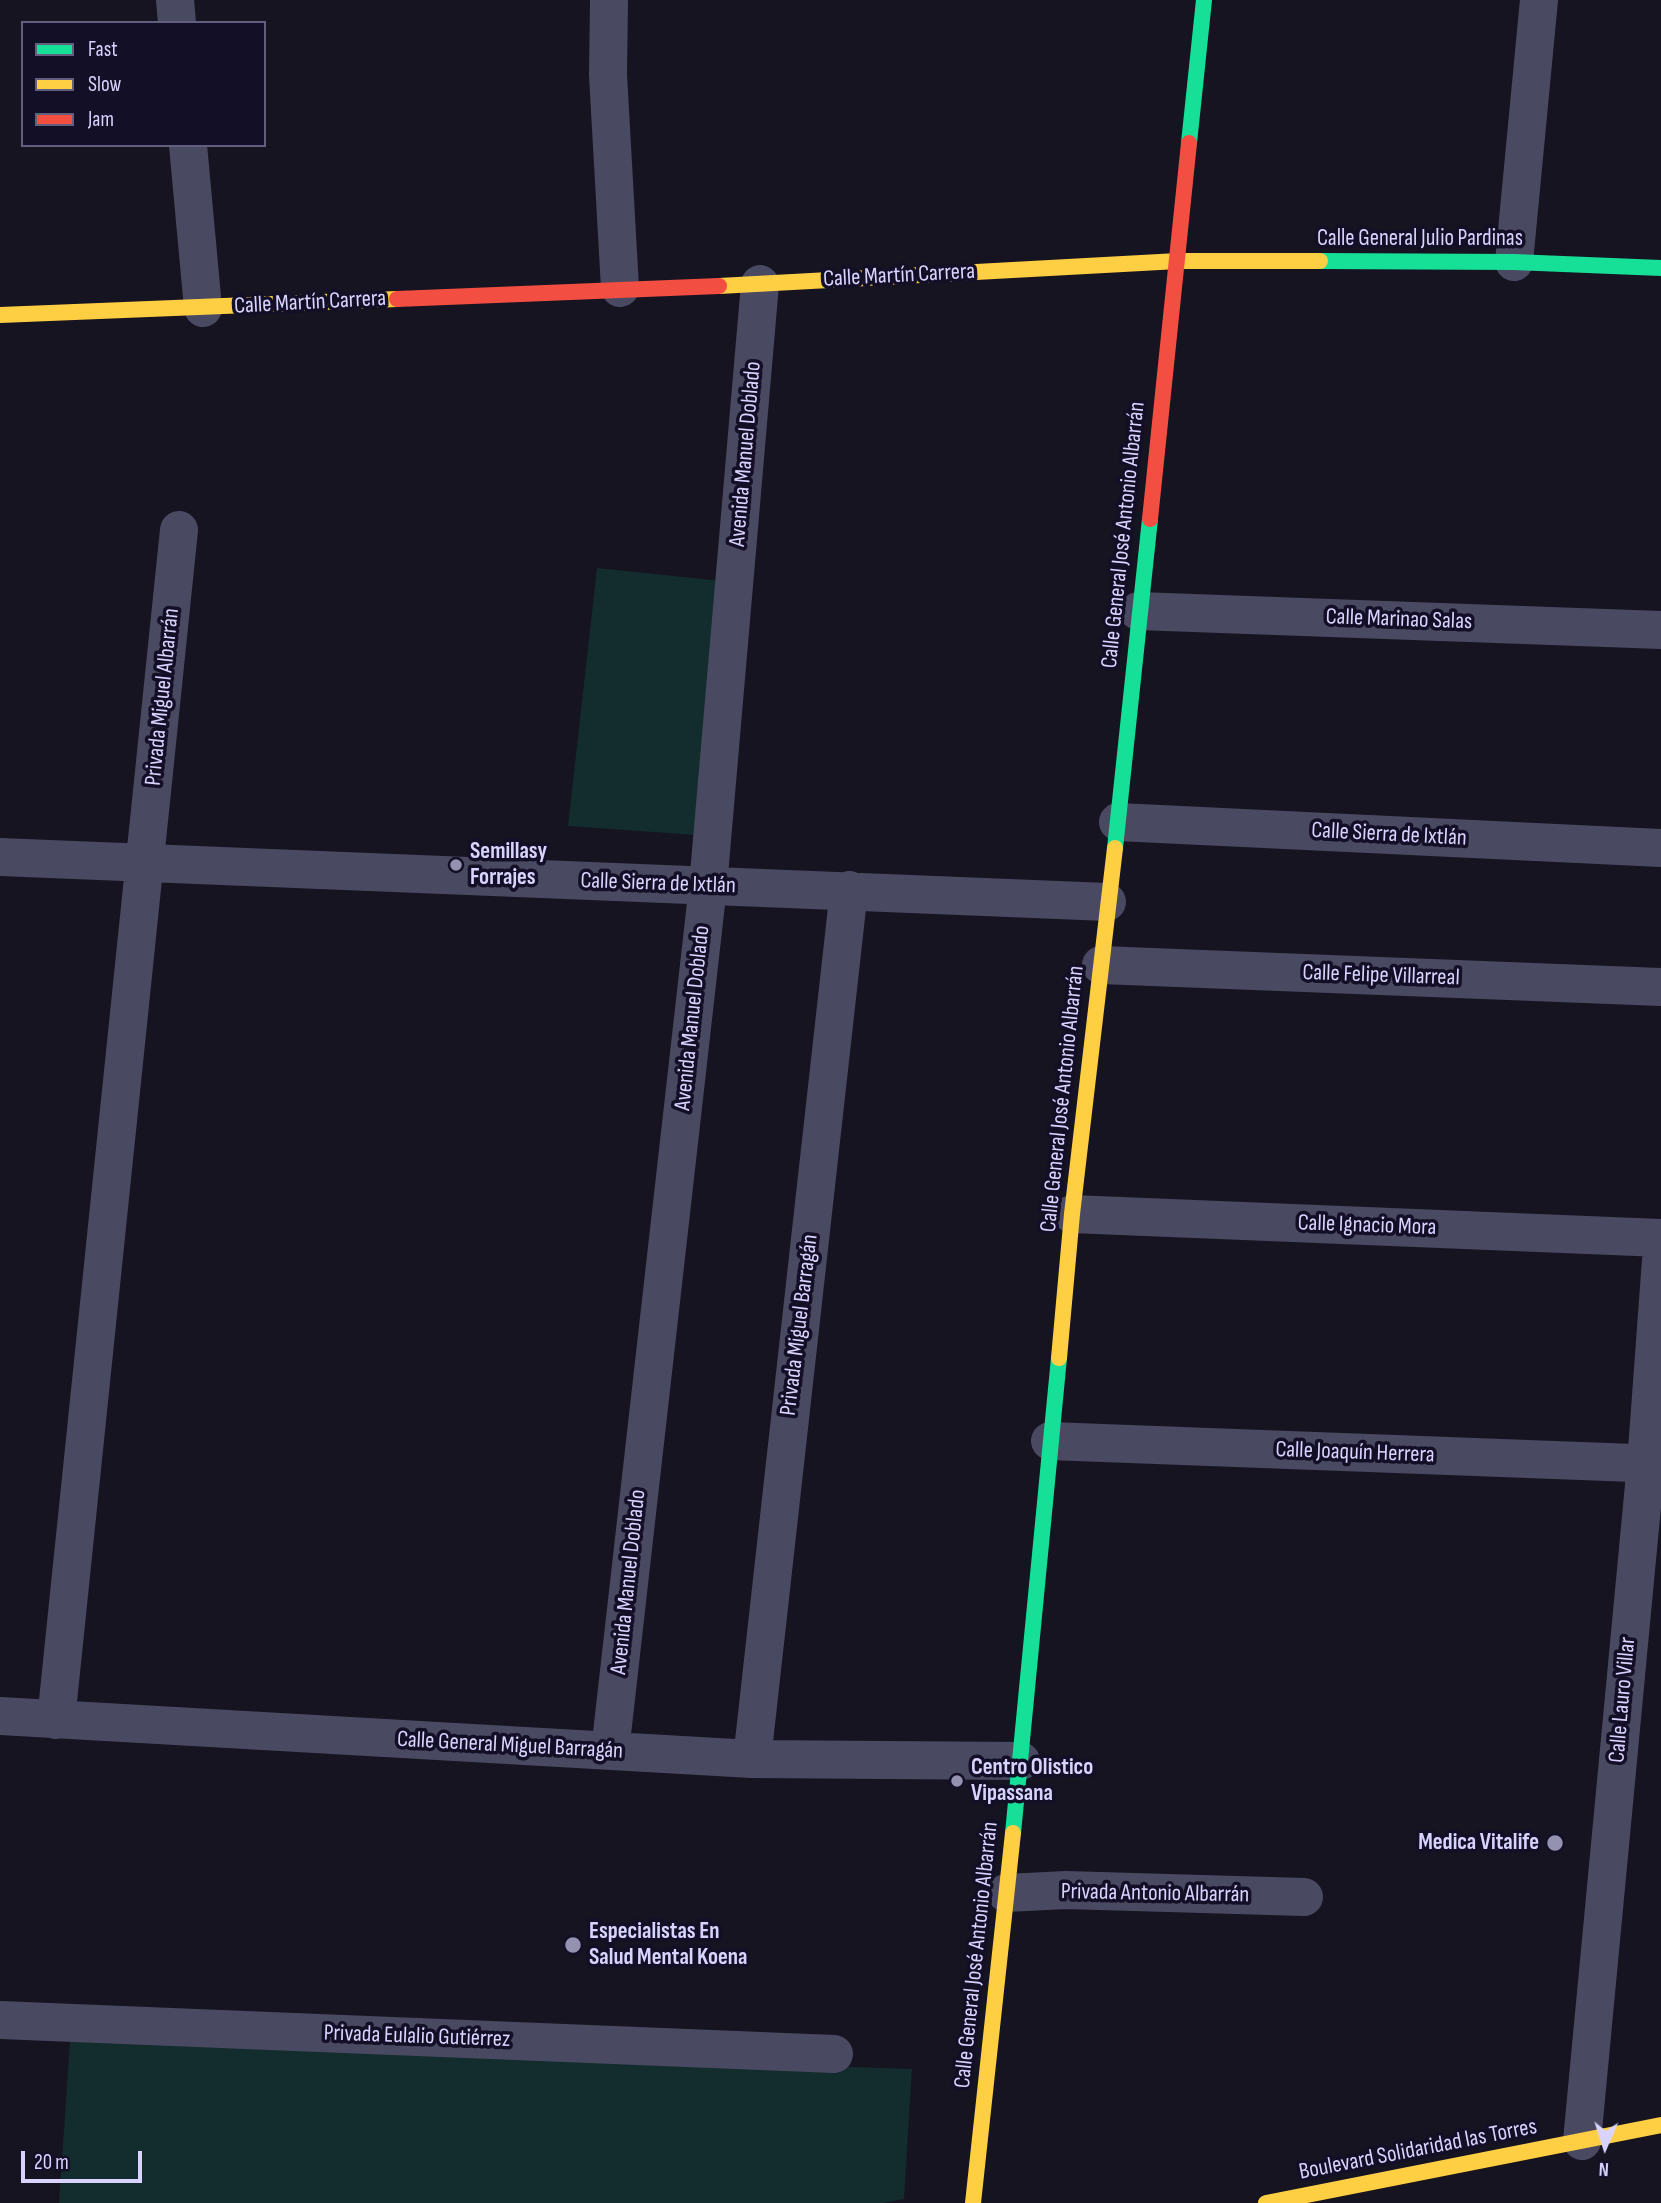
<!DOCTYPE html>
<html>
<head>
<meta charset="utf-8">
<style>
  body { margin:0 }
  #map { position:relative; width:1661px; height:2203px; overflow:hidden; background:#161421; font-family:"Sofia Sans Condensed",sans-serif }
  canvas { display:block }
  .legend { position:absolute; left:21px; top:21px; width:245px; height:126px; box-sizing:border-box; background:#130f26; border:2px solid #625e7d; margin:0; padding:9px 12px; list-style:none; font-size:21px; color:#d9d4ff }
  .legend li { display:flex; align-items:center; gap:14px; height:35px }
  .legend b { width:35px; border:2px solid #625e7d }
  .north { position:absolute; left:1570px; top:2112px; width:70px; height:70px; -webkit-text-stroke:5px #130f26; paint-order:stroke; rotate:183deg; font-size:19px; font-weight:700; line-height:28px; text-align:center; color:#d9d4ff }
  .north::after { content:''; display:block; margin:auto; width:24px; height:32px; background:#d9d4ff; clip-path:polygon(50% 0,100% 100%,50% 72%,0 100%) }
  .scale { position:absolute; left:21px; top:2151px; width:121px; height:32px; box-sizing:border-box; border:4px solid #d9d4ff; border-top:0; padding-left:9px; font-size:21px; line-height:24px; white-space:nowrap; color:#d9d4ff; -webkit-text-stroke:5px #130f26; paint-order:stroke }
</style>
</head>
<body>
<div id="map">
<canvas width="1661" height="2203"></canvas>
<ul class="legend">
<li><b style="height:9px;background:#16e098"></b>Fast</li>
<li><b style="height:9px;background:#ffcf43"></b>Slow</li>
<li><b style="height:9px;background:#f24e42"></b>Jam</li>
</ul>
<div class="north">N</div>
<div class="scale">20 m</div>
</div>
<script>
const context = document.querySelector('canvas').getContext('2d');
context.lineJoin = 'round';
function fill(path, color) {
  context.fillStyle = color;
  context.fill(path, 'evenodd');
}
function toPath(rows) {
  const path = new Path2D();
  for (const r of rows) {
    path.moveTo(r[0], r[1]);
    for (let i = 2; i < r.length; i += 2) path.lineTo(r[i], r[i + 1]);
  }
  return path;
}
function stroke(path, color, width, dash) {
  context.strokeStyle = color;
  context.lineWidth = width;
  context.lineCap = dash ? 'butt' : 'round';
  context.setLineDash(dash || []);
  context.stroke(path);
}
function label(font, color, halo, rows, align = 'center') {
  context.font = font + ' "Sofia Sans Condensed",sans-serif';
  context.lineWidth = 7;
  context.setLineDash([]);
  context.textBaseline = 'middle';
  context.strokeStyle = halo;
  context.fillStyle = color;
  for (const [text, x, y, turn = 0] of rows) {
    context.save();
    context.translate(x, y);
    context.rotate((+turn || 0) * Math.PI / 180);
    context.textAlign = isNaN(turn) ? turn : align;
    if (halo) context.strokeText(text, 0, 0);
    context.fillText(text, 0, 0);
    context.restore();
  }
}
fill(toPath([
  [597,568,722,581,696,835,568,826],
  [70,2040,912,2069,904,2199,883,2203,59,2203]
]), '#132c2d');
stroke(toPath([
  [175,0,177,23],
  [609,0,608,75,620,288],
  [188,145,203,308],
  [1514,262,1539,0],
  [1138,611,1661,630],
  [1118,822,1661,848],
  [0,857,1107,902],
  [1101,965,1661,987],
  [1072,1214,1661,1238],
  [1050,1441,1661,1464],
  [0,1716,752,1759,1021,1761],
  [56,1720,179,530],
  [610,1751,708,886,760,284],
  [752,1759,849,890],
  [1006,1893,1066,1890,1304,1897],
  [0,2020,834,2054],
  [1582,2141,1646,1464,1661,1260]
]), '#4a4962', 38);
stroke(toPath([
  [1189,143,1204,0],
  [1320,261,1514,262,1661,268],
  [1115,848,1150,519],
  [1013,1833,1059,1358]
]), '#16e098', 16);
stroke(toPath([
  [719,286,1178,261,1320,261],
  [0,315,397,299],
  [1059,1358,1072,1214,1115,848],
  [973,2203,1013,1833],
  [1266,2203,1661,2125]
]), '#ffcf43', 16);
stroke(toPath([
  [397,299,719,286],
  [1150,519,1189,143]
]), '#f24e42', 16);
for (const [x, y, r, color] of [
  [456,865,7,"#9591b1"],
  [957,1781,7,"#9591b1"],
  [1555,1843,9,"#9591b1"],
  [573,1945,9,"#9591b1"]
]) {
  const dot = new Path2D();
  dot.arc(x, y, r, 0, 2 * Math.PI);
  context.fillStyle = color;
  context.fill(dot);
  stroke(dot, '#130f26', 2.5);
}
label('23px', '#d9d4ff', '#130f26', [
  ["Calle General Julio Pardinas",1420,239],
  ["Calle Martín Carrera",899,276,-3],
  ["Calle Martín Carrera",310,303,-3],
  ["Avenida Manuel Doblado",746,454,-85],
  ["Calle General José Antonio Albarrán",1124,535,-84],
  ["Calle Marinao Salas",1399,620,2],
  ["Privada Miguel Albarrán",163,697,-84],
  ["Calle Sierra de Ixtlán",1389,835,3],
  ["Calle Sierra de Ixtlán",658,884,2],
  ["Calle Felipe Villarreal",1381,976,2],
  ["Avenida Manuel Doblado",693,1018,-84],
  ["Calle General José Antonio Albarrán",1063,1099,-84],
  ["Calle Ignacio Mora",1367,1226,2],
  ["Privada Miguel Barragán",800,1325,-83],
  ["Calle Joaquín Herrera",1355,1453,2],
  ["Avenida Manuel Doblado",629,1582,-84],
  ["Calle Lauro Villar",1623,1700,-85],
  ["Calle General Miguel Barragán",510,1746,3],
  ["Privada Antonio Albarrán",1155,1894,1],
  ["Calle General José Antonio Albarrán",977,1955,-84],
  ["Privada Eulalio Gutiérrez",417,2037,2],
  ["Boulevard Solidaridad las Torres",1418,2150,-11]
]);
label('bold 23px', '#d9d4ff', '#130f26', [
  ["Semillasy",470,852],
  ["Forrajes",470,878],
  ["Centro Olistico",971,1768],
  ["Vipassana",971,1794],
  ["Medica Vitalife",1539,1843,"right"],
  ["Especialistas En",589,1932],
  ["Salud Mental Koena",589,1958]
], 'left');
</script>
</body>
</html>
